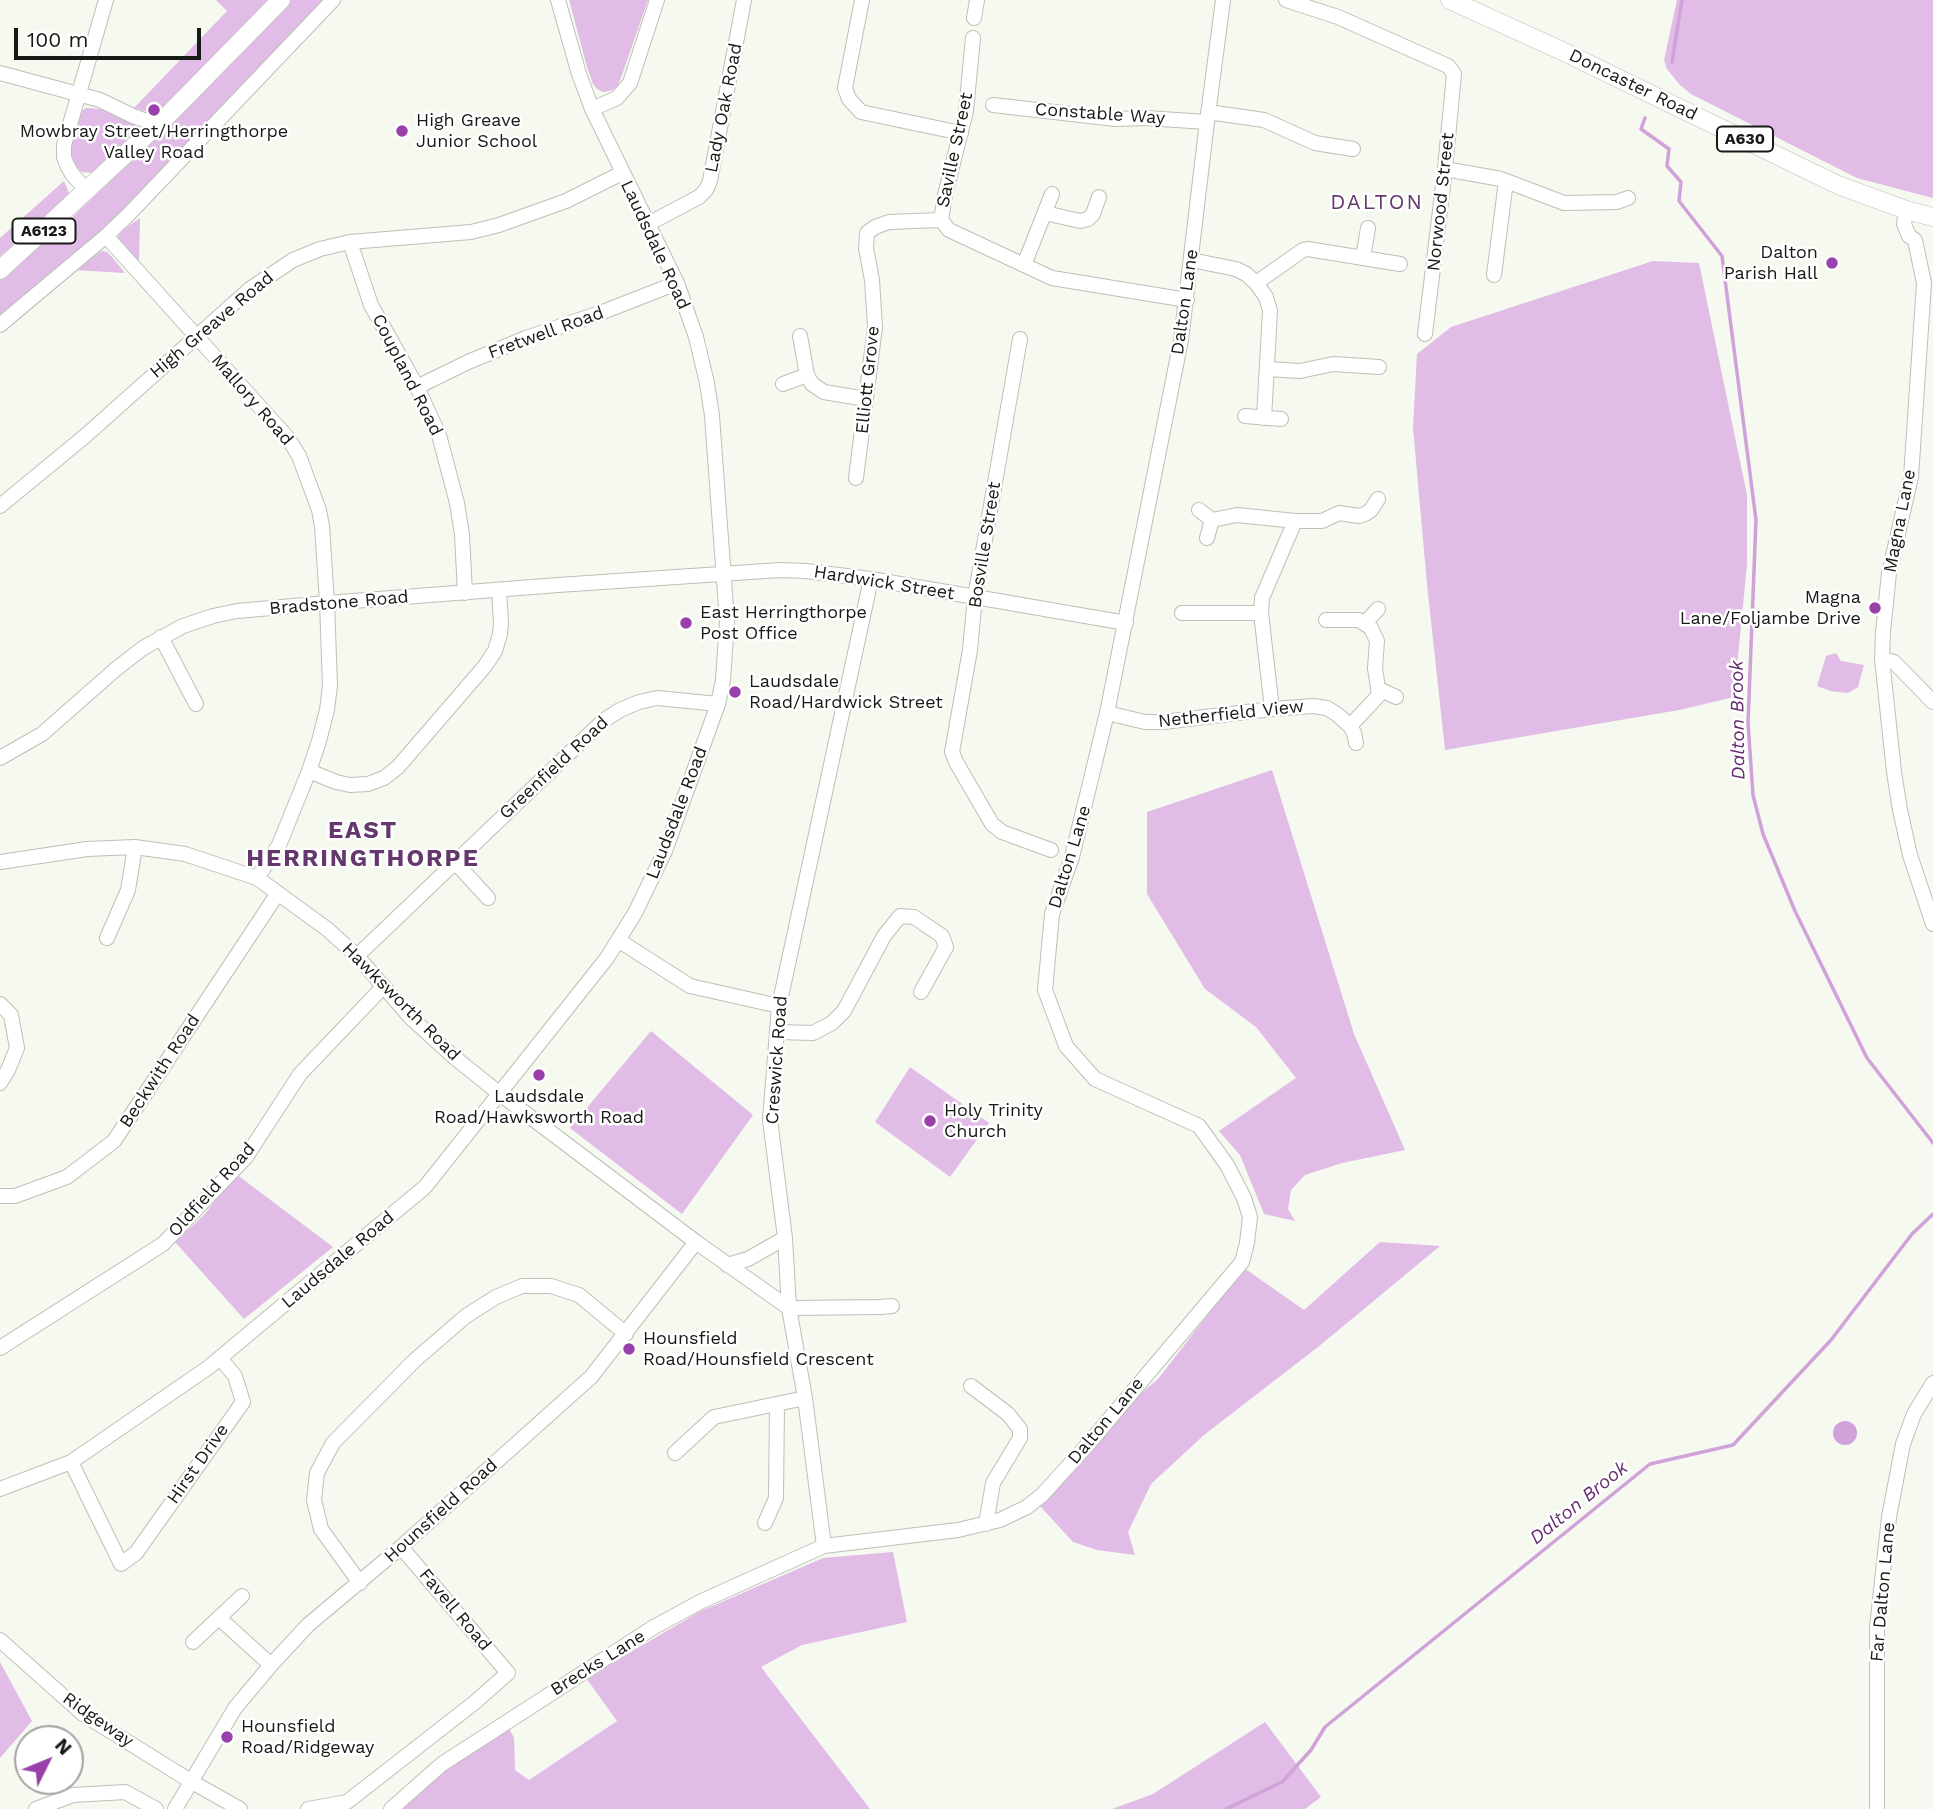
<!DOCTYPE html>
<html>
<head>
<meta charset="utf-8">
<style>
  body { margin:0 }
  #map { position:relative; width:1933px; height:1809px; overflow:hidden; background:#f5f9ef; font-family:"Work Sans",sans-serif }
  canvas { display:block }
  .north { position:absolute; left:14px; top:1725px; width:70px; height:70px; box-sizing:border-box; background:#fff; border:2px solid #a2a3a1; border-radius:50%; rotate:47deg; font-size:19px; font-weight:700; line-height:28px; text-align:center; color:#171915 }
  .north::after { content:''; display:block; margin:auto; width:24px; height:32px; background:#9a40ab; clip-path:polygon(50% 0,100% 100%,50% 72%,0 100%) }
  .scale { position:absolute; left:14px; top:28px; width:187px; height:32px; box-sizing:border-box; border:4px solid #171915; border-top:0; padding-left:9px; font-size:21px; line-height:24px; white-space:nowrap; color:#171915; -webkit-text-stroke:5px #fff; paint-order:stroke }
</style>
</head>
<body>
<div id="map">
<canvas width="1933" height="1809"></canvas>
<div class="north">N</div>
<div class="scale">100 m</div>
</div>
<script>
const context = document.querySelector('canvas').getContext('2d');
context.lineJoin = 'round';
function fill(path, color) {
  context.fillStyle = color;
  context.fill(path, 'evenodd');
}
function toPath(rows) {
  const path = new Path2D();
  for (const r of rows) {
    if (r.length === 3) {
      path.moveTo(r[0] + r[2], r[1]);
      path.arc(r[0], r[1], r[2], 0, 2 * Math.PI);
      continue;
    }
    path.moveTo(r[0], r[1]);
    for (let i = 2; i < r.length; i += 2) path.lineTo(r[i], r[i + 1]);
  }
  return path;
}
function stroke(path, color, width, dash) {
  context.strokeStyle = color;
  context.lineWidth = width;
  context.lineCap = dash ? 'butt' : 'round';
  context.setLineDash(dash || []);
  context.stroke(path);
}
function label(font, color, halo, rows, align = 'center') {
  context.font = font + ' "Work Sans",sans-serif';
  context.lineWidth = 5;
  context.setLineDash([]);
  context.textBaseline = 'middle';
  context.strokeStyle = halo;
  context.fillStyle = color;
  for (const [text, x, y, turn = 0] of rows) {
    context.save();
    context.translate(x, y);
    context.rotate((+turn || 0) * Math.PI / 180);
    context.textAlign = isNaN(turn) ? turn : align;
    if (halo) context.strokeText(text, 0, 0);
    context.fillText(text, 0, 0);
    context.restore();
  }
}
fill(toPath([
  [216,0,268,0,166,105,157,111,148,112,134,108,227,11],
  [289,0,324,0,115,219,0,316,0,279,62,227,134,158],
  [569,0,648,0,622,75,617,87,610,91,603,92,597,89,593,84,587,67],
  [1677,0,1933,0,1933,198,1857,178,1691,94,1679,84,1667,69,1664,60],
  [86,108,101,109,143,127,104,165,92,173,82,172,74,165,71,156,71,144,80,112],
  [64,181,69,193,67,198,0,257,0,238],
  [140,218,139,262,121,243,118,238,120,232],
  [102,251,107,252,112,257,125,273,74,270],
  [1653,261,1699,263,1747,495,1747,564,1734,697,1679,710,1445,750,1427,584,1413,427,1417,354,1451,327],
  [1836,653,1841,661,1864,665,1858,687,1848,693,1831,691,1817,686,1826,656],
  [1272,770,1354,1034,1405,1150,1342,1163,1305,1175,1291,1190,1288,1209,1295,1221,1264,1214,1240,1155,1219,1131,1296,1078,1256,1027,1205,989,1147,894,1147,812],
  [651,1031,753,1115,682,1214,570,1128],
  [910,1067,989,1123,950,1177,875,1122],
  [236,1174,333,1247,244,1319,175,1242,205,1214],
  [1380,1242,1440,1246,1318,1347,1204,1435,1151,1484,1128,1532,1135,1555,1097,1550,1073,1542,1039,1505,1138,1396,1158,1379,1244,1268,1304,1310],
  [893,1552,907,1622,802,1645,761,1667,870,1809,400,1809,449,1766,503,1727,510,1730,514,1738,515,1770,529,1780,617,1721,586,1678,701,1611,823,1558],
  [0,1662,32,1721,0,1758],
  [1265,1722,1321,1797,1305,1809,1112,1809,1153,1794]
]), '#e0bce7');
fill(toPath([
  [1845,1433,12]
]), '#d0a2d9');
stroke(toPath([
  [1672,62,1682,0],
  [1645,118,1641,129,1669,149,1667,166,1681,182,1679,201,1722,256,1756,520,1748,723,1753,795,1763,834,1795,911,1867,1058,1933,1143],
  [1226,1809,1282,1782,1311,1750,1325,1727,1650,1464,1733,1445,1831,1340,1912,1234,1933,1214]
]), '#d0a2d9', 3.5);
const minor = toPath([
  [862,0,845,88,849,99,861,112,961,133],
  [1286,0,1338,17,1448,66,1454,74,1445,169,1425,334],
  [974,18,977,0],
  [0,73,100,100,133,116,158,125],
  [993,105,1115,119,1146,118,1207,122],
  [592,109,617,98,630,83,657,0],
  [1208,112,1264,120,1315,143,1353,149],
  [1445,169,1501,179,1564,203,1617,202,1628,198],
  [87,191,72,174,67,165,64,157,64,145,106,0],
  [1906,210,1904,224,1909,236,1915,240,1924,283,1911,477,1889,573,1883,632,1882,659,1894,772,1900,810,1910,855,1933,924],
  [1045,213,1080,221,1088,219,1093,214,1099,197],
  [941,220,949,230,1052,278,1187,300],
  [941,220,945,195,966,111,973,38],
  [648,224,699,197,706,190,710,181,744,0],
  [106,236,288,438,299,456,319,510,322,526,327,603,330,685,327,710,319,741,309,771,279,845,257,878],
  [350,242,371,305,417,387,439,435,457,503,462,535,465,593],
  [1363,258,1368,228],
  [1191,260,1236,269,1246,274,1256,283,1266,297,1270,311,1264,418],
  [1024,265,1052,194],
  [1494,275,1506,181],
  [1256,283,1303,250,1308,249,1400,264],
  [0,325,106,236,129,214,333,0],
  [800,336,807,375,812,384,824,392,866,399],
  [1020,339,975,597,970,650,952,752,956,762,992,824,1002,832,1051,850],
  [1268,369,1300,371,1333,364,1379,367],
  [783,384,807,375],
  [417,387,468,362,526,338,600,313,677,283],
  [1245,416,1281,419],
  [856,478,875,327,872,280,866,248,867,233,875,227,889,222,941,220],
  [0,506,84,437,250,289,293,260,320,249,350,242,471,232,499,225,566,201,622,173],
  [1199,510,1212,520,1207,538],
  [1212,520,1237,515,1295,521,1322,521,1339,513,1359,516,1365,514,1371,510,1378,499],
  [1182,613,1261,613],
  [1326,620,1359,620,1371,628,1377,641,1375,668,1379,695,1350,726],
  [1365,623,1378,609],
  [161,637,196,704],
  [1882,659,1894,662,1933,702],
  [1379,689,1396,697],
  [1272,709,1261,613,1262,598,1295,521],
  [1107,713,1145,722,1163,722,1272,709,1313,706,1327,708,1338,715,1350,726,1354,733,1356,743],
  [0,758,42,734,116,669,143,648,183,626,213,616,237,611,327,603,558,585,780,570,806,571,871,579,1126,623],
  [309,771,336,782,350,785,368,784,384,778,398,767,485,666,495,651,500,634,501,623,499,590],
  [0,862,87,849,135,847,185,854,257,878,327,929,357,956,410,1017,454,1057,500,1094,696,1242,789,1308,880,1307,892,1306],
  [455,862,488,898],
  [107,938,128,890,135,847],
  [618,940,690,986,779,1006],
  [357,956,603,721,620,710,639,702,657,698,718,704],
  [0,1004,11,1015,17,1048,8,1070,0,1083],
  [778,1032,813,1033,832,1023,844,1011,884,936,900,916,914,917,942,936,946,947,921,992],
  [0,1196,15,1196,67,1177,114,1141,278,893],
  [727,1265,748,1259,785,1238],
  [0,1348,163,1244,246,1157,300,1074,383,987],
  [971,1386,1008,1414,1020,1429,1020,1438,993,1483,986,1524],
  [675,1453,714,1417,805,1398],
  [71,1462,121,1564,136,1553,243,1402,235,1376,220,1358],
  [0,1489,71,1462,209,1367,425,1187,607,958,635,913,665,851,718,704,723,680,727,621,712,416,707,383,696,337,677,283,592,109,579,74,558,0],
  [765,1523,776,1498,777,1404],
  [824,1546,805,1398,789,1308,785,1238,770,1120,779,1006,871,579],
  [360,1583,321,1529,314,1500,317,1473,333,1443,415,1360,466,1316,496,1297,522,1286,551,1286,579,1295,626,1334],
  [219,1618,271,1665],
  [0,1640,83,1714,192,1782,240,1809],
  [193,1642,242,1596],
  [36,1809,73,1795,125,1792,156,1809],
  [175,1809,235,1708,271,1665,308,1625,401,1547,591,1377,696,1242],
  [308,1809,347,1802,474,1703,508,1673,401,1547],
  [391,1809,442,1764,654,1627,702,1601,824,1546,958,1530,1000,1520,1027,1507,1042,1495,1090,1442,1242,1262,1247,1243,1250,1217,1244,1198,1227,1165,1199,1126,1095,1079,1066,1046,1045,990,1052,914,1072,857,1107,713,1181,340,1207,122,1223,0],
  [1877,1809,1877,1627,1889,1517,1903,1444,1914,1414,1933,1383]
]);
const major = toPath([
  [1450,0,1560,50,1838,185,1906,210,1933,217],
  [0,270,169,114,281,0]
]);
stroke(minor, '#bcc0b6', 16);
stroke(major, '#bcc0b6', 19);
stroke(minor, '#fff', 14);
stroke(major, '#fff', 18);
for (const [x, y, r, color] of [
  [154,110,7,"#9a40ab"],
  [402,131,7,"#9a40ab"],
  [1832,263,7,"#9a40ab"],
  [1875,608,7,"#9a40ab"],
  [686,623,7,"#9a40ab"],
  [735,692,7,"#9a40ab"],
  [539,1075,7,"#9a40ab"],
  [930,1121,7,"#9a40ab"],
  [629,1349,7,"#9a40ab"],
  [227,1737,7,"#9a40ab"]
]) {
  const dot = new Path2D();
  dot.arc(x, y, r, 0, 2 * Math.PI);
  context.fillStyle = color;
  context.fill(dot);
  stroke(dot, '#fff', 2.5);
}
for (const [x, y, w] of [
  [1745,139,56],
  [44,231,63]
]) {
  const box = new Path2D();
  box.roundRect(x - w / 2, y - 12.5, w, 25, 5);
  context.fillStyle = '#fff';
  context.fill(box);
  stroke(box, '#171915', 2);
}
label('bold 16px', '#171915', null, [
  ["A630",1745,139],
  ["A6123",44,231]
]);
label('18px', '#171915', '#fff', [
  ["Doncaster Road",1633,85,26],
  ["Lady Oak Road",724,108,-79],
  ["Constable Way",1100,114,4],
  ["Saville Street",955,150,-78],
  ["Norwood Street",1441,202,-84],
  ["Laudsdale Road",655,245,65],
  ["Dalton Lane",1185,302,-82],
  ["High Greave Road",212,325,-40],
  ["Fretwell Road",546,333,-20],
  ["Coupland Road",407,375,63],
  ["Elliott Grove",868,380,-84],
  ["Mallory Road",252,400,49],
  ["Magna Lane",1900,521,-79],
  ["Bosville Street",985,545,-81],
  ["Hardwick Street",884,583,9],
  ["Bradstone Road",339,603,-5],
  ["Netherfield View",1231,714,-6],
  ["Greenfield Road",554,768,-43],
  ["Laudsdale Road",677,813,-69],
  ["Dalton Lane",1070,857,-73],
  ["Hawksworth Road",401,1002,45],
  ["Creswick Road",777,1060,-86],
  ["Beckwith Road",160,1071,-57],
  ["Oldfield Road",212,1190,-48],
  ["Laudsdale Road",338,1260,-40],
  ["Dalton Lane",1106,1421,-50],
  ["Hirst Drive",198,1464,-55],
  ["Hounsfield Road",441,1511,-42],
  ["Far Dalton Lane",1883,1592,-85],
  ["Favell Road",455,1610,50],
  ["Brecks Lane",598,1663,-32],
  ["Ridgeway",98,1720,35]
]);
label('18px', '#171915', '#fff', [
  ["High Greave",416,121],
  ["Junior School",416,142],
  ["Mowbray Street/Herringthorpe",154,132,"center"],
  ["Valley Road",154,153,"center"],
  ["Dalton",1818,253,"right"],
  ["Parish Hall",1818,274,"right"],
  ["Magna",1861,598,"right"],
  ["Lane/Foljambe Drive",1861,619,"right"],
  ["East Herringthorpe",700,613],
  ["Post Office",700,634],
  ["Laudsdale",749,682],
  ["Road/Hardwick Street",749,703],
  ["Laudsdale",539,1097,"center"],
  ["Road/Hawksworth Road",539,1118,"center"],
  ["Holy Trinity",944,1111],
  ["Church",944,1132],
  ["Hounsfield",643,1339],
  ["Road/Hounsfield Crescent",643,1360],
  ["Hounsfield",241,1727],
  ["Road/Ridgeway",241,1748]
], 'left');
label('italic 19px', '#642c6f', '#fff', [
  ["Dalton Brook",1738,720,-91],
  ["Dalton Brook",1579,1503,-39]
]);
context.letterSpacing = '2px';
label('21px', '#64386d', '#fff', [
  ["DALTON",1377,203]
]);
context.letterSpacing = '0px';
context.letterSpacing = '2px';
label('bold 24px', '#64386d', '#fff', [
  ["EAST",363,831],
  ["HERRINGTHORPE",363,859]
]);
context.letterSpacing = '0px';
</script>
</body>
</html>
